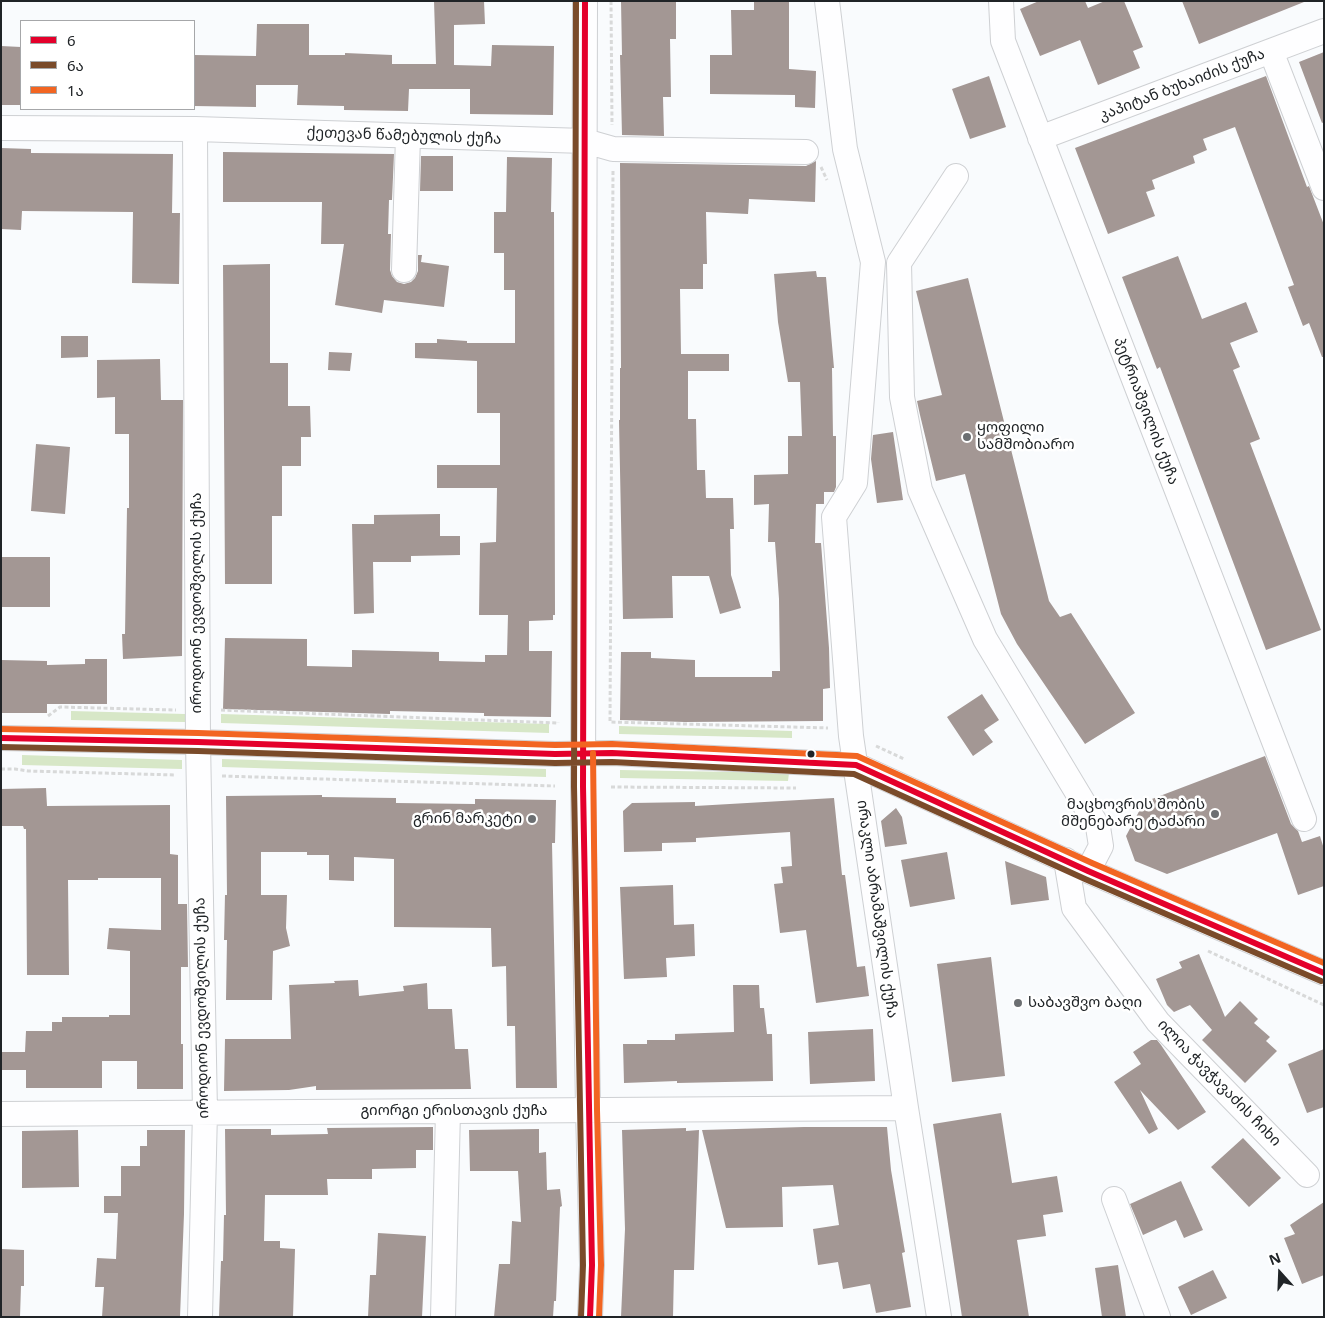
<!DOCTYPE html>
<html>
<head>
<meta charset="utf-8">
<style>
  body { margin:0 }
  #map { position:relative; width:1325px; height:1318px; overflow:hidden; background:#f9fbfd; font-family:"Noto Sans","Noto Sans Georgian",sans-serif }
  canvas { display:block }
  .frame { position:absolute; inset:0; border:2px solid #202427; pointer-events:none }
  .legend { position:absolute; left:20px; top:20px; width:175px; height:90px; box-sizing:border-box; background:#fff; border:1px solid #a6a7a9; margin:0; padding:6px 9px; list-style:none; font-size:15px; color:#202427 }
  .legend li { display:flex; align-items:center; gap:10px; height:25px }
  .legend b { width:25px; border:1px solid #a6a7a9 }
  .north { position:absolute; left:1255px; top:1248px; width:50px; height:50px; -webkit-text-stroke:4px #fff; paint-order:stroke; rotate:340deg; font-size:14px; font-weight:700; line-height:20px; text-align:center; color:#202427 }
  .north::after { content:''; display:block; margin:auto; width:18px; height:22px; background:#202427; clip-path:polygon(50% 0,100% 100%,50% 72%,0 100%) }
</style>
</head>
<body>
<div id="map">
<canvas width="1325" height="1318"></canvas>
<div class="frame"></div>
<ul class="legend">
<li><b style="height:6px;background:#e4002b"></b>6</li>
<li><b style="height:6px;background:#7a4b2a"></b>6ა</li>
<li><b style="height:6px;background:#f26522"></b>1ა</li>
</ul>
<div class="north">N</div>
</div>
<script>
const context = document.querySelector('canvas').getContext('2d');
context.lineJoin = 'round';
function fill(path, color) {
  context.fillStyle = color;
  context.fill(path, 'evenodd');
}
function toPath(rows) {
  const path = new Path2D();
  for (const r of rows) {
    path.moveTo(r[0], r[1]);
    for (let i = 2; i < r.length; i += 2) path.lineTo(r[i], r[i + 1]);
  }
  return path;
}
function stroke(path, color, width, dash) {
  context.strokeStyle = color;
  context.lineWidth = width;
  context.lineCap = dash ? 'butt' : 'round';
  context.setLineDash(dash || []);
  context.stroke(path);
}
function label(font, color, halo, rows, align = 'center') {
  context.font = font + ' "Noto Sans","Noto Sans Georgian",sans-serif';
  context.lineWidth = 5;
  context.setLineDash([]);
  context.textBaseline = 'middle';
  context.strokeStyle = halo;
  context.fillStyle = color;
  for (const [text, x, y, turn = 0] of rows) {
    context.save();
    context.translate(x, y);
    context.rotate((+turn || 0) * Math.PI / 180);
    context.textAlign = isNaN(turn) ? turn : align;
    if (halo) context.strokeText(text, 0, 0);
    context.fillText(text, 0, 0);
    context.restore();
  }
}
fill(toPath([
  [71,711,185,714,185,722,71,720],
  [221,714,549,724,549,733,221,723],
  [619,726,792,731,792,738,619,734],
  [22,755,182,760,182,769,22,765],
  [222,759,546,769,546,777,222,767],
  [620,770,789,773,788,781,620,778]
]), '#d7e7c7');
fill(toPath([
  [434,1,484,1,485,24,454,25,454,65,491,66,492,45,554,46,553,115,470,114,470,89,409,89,408,111,344,110,344,106,297,105,298,85,256,85,256,107,194,106,194,55,256,56,257,24,309,24,309,55,345,55,345,53,392,55,392,64,436,64],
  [621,1,676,1,676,39,670,39,671,97,663,97,664,136,622,135,620,55,622,55],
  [754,1,789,1,789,69,816,71,815,108,795,107,795,95,710,94,710,55,732,55,731,10,754,10],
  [1039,1,1085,1,1088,8,1105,1,1124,1,1143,47,1133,51,1140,68,1098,85,1080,40,1040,56,1020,9],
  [1182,1,1304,1,1304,2,1199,44],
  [1,46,21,47,21,105,1,105],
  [1324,52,1324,122,1322,123,1299,62],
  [989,76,1006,127,970,139,952,89],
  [1266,76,1307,187,1309,186,1324,225,1324,357,1322,357,1309,323,1303,326,1288,287,1294,285,1235,127,1203,139,1207,150,1193,156,1195,163,1152,180,1155,189,1146,192,1155,216,1108,234,1075,148],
  [1,148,31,149,31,153,173,154,172,213,180,213,179,284,132,283,133,212,22,211,21,230,1,229],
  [223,152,394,154,392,200,389,200,388,234,391,234,390,270,392,276,397,282,404,284,411,282,415,278,418,271,418,255,422,255,421,262,449,266,444,307,384,300,382,313,335,305,344,244,321,244,322,202,223,202],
  [421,156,453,156,453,191,420,191],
  [507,157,552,158,551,212,554,212,555,615,553,615,553,620,529,621,529,651,552,651,551,717,484,716,484,713,390,711,390,714,223,709,225,638,307,639,307,666,352,667,352,650,439,652,439,661,485,662,485,655,507,655,508,615,479,615,480,543,496,542,497,488,437,488,437,465,500,465,500,413,477,413,477,361,415,358,415,343,437,343,437,339,467,341,467,343,515,343,515,290,504,290,504,253,494,253,494,212,506,212],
  [816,161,815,202,749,199,748,214,706,212,707,264,703,264,703,289,680,289,681,354,729,354,729,371,688,371,688,419,696,419,697,470,705,470,706,498,733,498,734,529,730,529,731,575,741,608,720,614,709,576,672,576,673,618,623,619,619,420,620,420,620,368,621,368,620,163,806,166],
  [1178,256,1202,319,1246,302,1258,332,1230,343,1240,367,1233,370,1260,439,1250,443,1321,630,1266,650,1160,367,1157,369,1122,277],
  [270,264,270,363,288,363,288,406,310,406,311,437,301,437,301,466,282,466,282,516,272,516,272,584,225,584,223,265],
  [816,271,817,277,826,277,834,368,832,368,833,436,836,436,836,487,834,492,824,492,824,504,816,504,815,543,821,543,829,648,830,688,823,689,823,721,685,722,620,720,621,652,651,652,651,658,695,660,695,677,772,677,772,671,780,671,779,599,775,542,768,542,769,504,754,505,754,475,788,474,788,436,802,436,800,382,788,382,778,322,774,274],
  [968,278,1049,601,1060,617,1071,613,1135,713,1085,744,1017,644,1001,614,965,474,936,481,920,415,917,401,942,395,916,291],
  [61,336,88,336,88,357,61,358],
  [329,352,352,353,350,371,328,370],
  [160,359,161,400,183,400,182,656,123,659,122,634,125,634,127,508,129,508,129,434,115,434,115,397,97,398,97,360],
  [893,432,903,500,877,503,871,459,873,435],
  [36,444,70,447,65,514,31,511],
  [440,514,440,536,460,536,460,555,411,556,411,562,373,562,374,613,354,614,352,524,374,524,374,515],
  [1,557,50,557,50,607,1,607],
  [85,659,107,659,107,704,47,704,47,713,1,713,1,660,47,661,47,665,85,664],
  [982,694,999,720,984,730,993,742,973,756,947,717],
  [1265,756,1291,824,1298,831,1302,842,1320,836,1324,849,1324,886,1298,895,1277,833,1167,874,1135,861,1126,836,1144,802],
  [46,788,47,806,170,805,170,854,178,855,178,904,187,904,188,967,181,967,181,1044,183,1044,183,1089,137,1089,137,1061,102,1061,102,1088,26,1088,26,1070,1,1070,1,1052,25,1052,26,1031,52,1031,52,1022,62,1022,62,1017,109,1017,109,1015,130,1015,130,951,107,949,109,928,161,930,161,878,98,878,98,880,68,880,69,975,27,975,26,829,24,829,23,826,1,826,1,789],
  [322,795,322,797,396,798,396,803,475,804,475,799,556,800,555,843,552,843,557,1088,516,1088,515,1026,507,1026,506,966,492,967,491,928,394,927,394,859,354,857,354,881,329,880,329,855,307,855,307,852,261,852,261,895,287,895,286,928,290,946,273,951,272,1000,226,1000,227,940,224,940,225,895,227,895,226,796],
  [834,798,842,875,845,875,857,967,865,966,869,996,816,1003,806,930,780,933,774,884,783,883,781,867,792,866,790,832,696,838,696,842,662,843,662,851,624,852,623,811,632,803,695,802,695,806],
  [896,808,902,817,907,844,885,847,881,821],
  [947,852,955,899,910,907,901,860],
  [1005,861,1046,877,1049,900,1011,905],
  [673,885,674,925,694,924,695,956,666,958,667,977,624,979,620,887],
  [1199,954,1225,1017,1240,1001,1258,1019,1254,1023,1270,1037,1266,1041,1277,1051,1245,1083,1202,1040,1212,1030,1190,1005,1174,1012,1167,1005,1156,979,1182,968,1179,962],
  [991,957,1005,1076,952,1082,937,964],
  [358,980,359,996,404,991,403,986,427,983,428,1009,452,1009,455,1049,468,1049,471,1089,316,1090,316,1086,289,1090,224,1091,225,1039,291,1039,289,985,335,983,334,981],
  [733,985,759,985,760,1008,764,1008,767,1034,772,1034,773,1081,677,1083,677,1081,624,1083,623,1044,647,1044,647,1040,675,1040,675,1034,734,1032],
  [873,1029,875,1081,810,1084,808,1032],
  [1151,1040,1157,1040,1161,1045,1206,1112,1178,1130,1140,1090,1158,1129,1149,1134,1114,1082,1141,1064,1133,1052],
  [1324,1049,1324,1107,1307,1113,1288,1064],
  [1001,1113,1012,1183,1057,1176,1063,1212,1043,1215,1046,1236,1017,1240,1029,1317,962,1317,933,1124],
  [433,1127,433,1150,416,1150,416,1168,372,1169,372,1179,327,1179,328,1195,265,1195,264,1241,280,1241,280,1248,295,1249,293,1317,219,1317,221,1261,223,1261,224,1215,226,1215,225,1129,271,1129,271,1135,328,1134,327,1128],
  [804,1127,887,1127,891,1170,905,1252,902,1253,911,1307,876,1313,870,1284,843,1289,838,1262,818,1265,813,1229,839,1225,833,1185,782,1187,783,1227,726,1228,702,1130],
  [686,1128,686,1131,699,1130,694,1270,674,1270,673,1317,621,1317,625,1229,622,1130],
  [539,1129,539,1153,546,1152,547,1190,560,1189,562,1206,560,1207,556,1301,554,1301,553,1317,494,1317,499,1264,510,1264,512,1221,521,1222,518,1171,470,1171,469,1130],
  [78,1130,79,1187,22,1188,22,1131],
  [147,1130,185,1130,184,1214,180,1317,102,1317,104,1287,95,1287,97,1258,116,1259,118,1213,104,1213,104,1196,121,1196,121,1166,140,1166,140,1146,147,1146],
  [1243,1138,1281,1178,1249,1207,1211,1167],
  [1181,1181,1203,1230,1184,1238,1176,1220,1143,1235,1130,1204],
  [1324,1202,1324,1275,1302,1284,1284,1238,1295,1234,1290,1225],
  [378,1233,426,1236,422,1317,368,1317,370,1275,376,1275],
  [1,1249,24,1250,24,1286,21,1286,20,1317,1,1317],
  [1118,1265,1126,1317,1102,1317,1095,1268],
  [1213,1270,1227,1298,1191,1315,1178,1287]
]), '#a39794');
const minor = toPath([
  [585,1,583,786,588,1110,592,1265,590,1317],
  [827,1,845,149,873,262,855,483,834,517,851,736,906,1108,939,1317],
  [1001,1,1003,41,1304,819],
  [1271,51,1324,188],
  [1,128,195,129,585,141,613,149,806,152],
  [195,129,198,742,205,1112,200,1317],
  [1040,138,1324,31],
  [956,176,899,263,902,397,920,490,985,639,1098,827,1101,846,1088,871],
  [404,270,408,136],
  [1,738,198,742,555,754,612,753,856,765,1088,871,1324,973],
  [1066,860,1074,908,1158,1022,1307,1175],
  [1,1114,906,1108],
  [1114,1199,1158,1317],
  [443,1317,448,1111]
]);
stroke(minor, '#ced0d3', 26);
stroke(toPath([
  [611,1,612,125],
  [821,167,827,180],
  [613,171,610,722,828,728],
  [221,710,558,723,558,722],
  [48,716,60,707,176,710],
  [876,746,904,759],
  [1,769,15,769,28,771,175,775],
  [222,776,555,786],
  [611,787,796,788],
  [1208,951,1324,1005]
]), '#d8d9d9', 3, [4, 2.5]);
stroke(minor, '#fefeff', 24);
stroke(toPath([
  [585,1,583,786,592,1265,590,1317],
  [1,738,198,742,555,754,612,753,856,765,1088,871,1324,973]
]), '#e4002b', 6);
stroke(toPath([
  [576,1,574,786,583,1265,581,1317],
  [1,747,198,751,555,763,612,762,854,774,1085,879,1321,981]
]), '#7a4b2a', 6);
stroke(toPath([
  [1,729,198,733,555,745,612,744,857,756,1092,863,1324,963],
  [593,753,597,1110,601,1265,599,1317]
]), '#f26522', 6);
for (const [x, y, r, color] of [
  [967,437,5,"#6c6f72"],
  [811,754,4.5,"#202427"],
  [1215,814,5,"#6c6f72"],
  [532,819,5,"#6c6f72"],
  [1018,1003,5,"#6c6f72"]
]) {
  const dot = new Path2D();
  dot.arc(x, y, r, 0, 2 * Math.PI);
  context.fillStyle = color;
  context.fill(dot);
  stroke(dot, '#fff', 2);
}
label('15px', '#202427', '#fff', [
  ["კაპიტან ბუხაიძის ქუჩა",1182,85,-21],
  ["ქეთევან წამებულის ქუჩა",404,136,2],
  ["პეტრიაშვილის ქუჩა",1146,411,69],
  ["იროდიონ ევდოშვილის ქუჩა",197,603,-90],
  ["ირაკლი აბრამაშვილის ქუჩა",877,909,82],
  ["იროდიონ ევდოშვილის ქუჩა",202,1008,-91],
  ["ილია ჭავჭავაძის ჩიხი",1219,1083,46],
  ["გიორგი ერისთავის ქუჩა",454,1111]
]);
label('15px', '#202427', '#fff', [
  ["ყოფილი",977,428],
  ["სამშობიარო",977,445],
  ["მაცხოვრის შობის",1205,805,"right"],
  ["მშენებარე ტაძარი",1205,822,"right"],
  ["გრინ მარკეტი",522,819,"right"],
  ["საბავშვო ბაღი",1028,1003]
], 'left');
</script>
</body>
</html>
